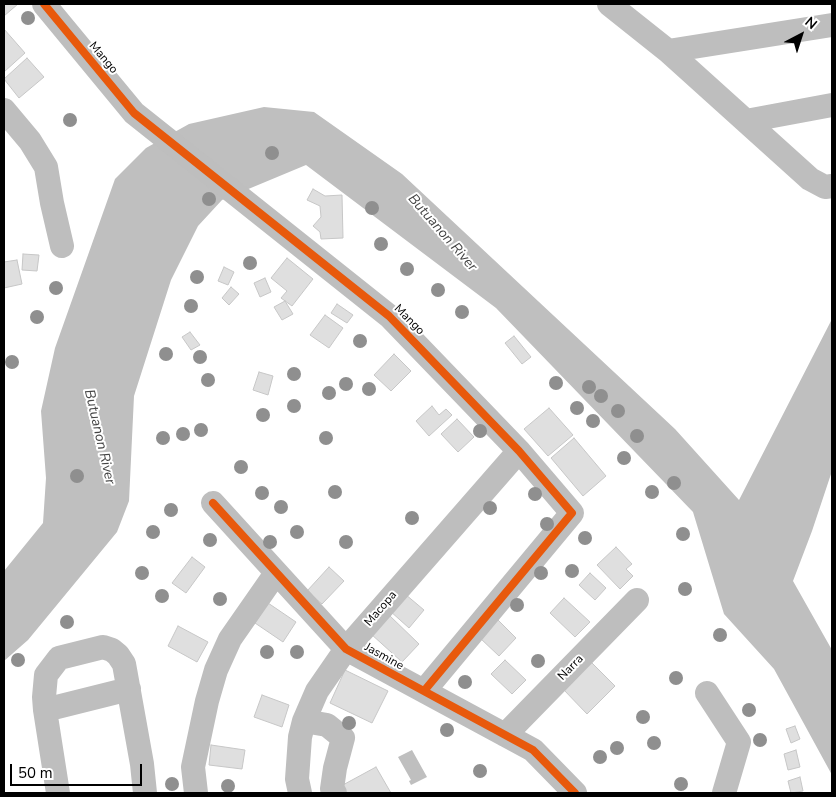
<!DOCTYPE html>
<html>
<head>
<meta charset="utf-8">
<style>
  body { margin:0 }
  #map { position:relative; width:836px; height:797px; overflow:hidden; background:#fff; font-family:"Nunito Sans",sans-serif }
  canvas { display:block }
  .frame { position:absolute; inset:0; border:5px solid #000; pointer-events:none }
  .north { position:absolute; left:776px; top:10px; width:50px; height:50px; -webkit-text-stroke:4px #fff; paint-order:stroke; rotate:40deg; font-size:14px; font-weight:700; line-height:20px; text-align:center; color:#000 }
  .north::after { content:''; display:block; margin:auto; width:18px; height:22px; background:#000; clip-path:polygon(50% 0,100% 100%,50% 72%,0 100%) }
  .scale { position:absolute; left:10px; top:764px; width:132px; height:22px; box-sizing:border-box; border:2px solid #000; border-top:0; padding-left:6px; font-size:15px; line-height:18px; white-space:nowrap; color:#000; -webkit-text-stroke:4px #fff; paint-order:stroke }
</style>
</head>
<body>
<div id="map">
<canvas width="836" height="797"></canvas>
<div class="frame"></div>
<div class="north">N</div>
<div class="scale">50 m</div>
</div>
<script>
const context = document.querySelector('canvas').getContext('2d');
context.lineJoin = 'round';
function fill(path, color) {
  context.fillStyle = color;
  context.fill(path, 'evenodd');
}
function toPath(rows) {
  const path = new Path2D();
  for (const r of rows) {
    path.moveTo(r[0], r[1]);
    for (let i = 2; i < r.length; i += 2) path.lineTo(r[i], r[i + 1]);
  }
  return path;
}
function stroke(path, color, width, dash) {
  context.strokeStyle = color;
  context.lineWidth = width;
  context.lineCap = dash ? 'butt' : 'round';
  context.setLineDash(dash || []);
  context.stroke(path);
}
function label(font, color, halo, rows, align = 'center') {
  context.font = font + ' "Nunito Sans",sans-serif';
  context.lineWidth = 4;
  context.setLineDash([]);
  context.textBaseline = 'middle';
  context.strokeStyle = halo;
  context.fillStyle = color;
  for (const [text, x, y, turn = 0] of rows) {
    context.save();
    context.translate(x, y);
    context.rotate((+turn || 0) * Math.PI / 180);
    context.textAlign = isNaN(turn) ? turn : align;
    if (halo) context.strokeText(text, 0, 0);
    context.fillText(text, 0, 0);
    context.restore();
  }
}
fill(toPath([
  [264,107,314,112,402,174,675,429,739,500,832,319,832,471,812,531,793,581,832,650,832,775,774,669,724,614,693,512,496,308,306,165,222,200,198,226,171,280,134,396,129,501,117,532,28,640,4,661,4,571,43,523,46,478,41,411,55,348,115,179,146,148,189,124],
  [412,750,427,777,411,785,409,781,411,780,398,757]
]), '#bfbfbf');
const building = toPath([
  [4,4,18,4,4,16,4,4],
  [4,29,25,53,4,72,4,29],
  [27,58,44,77,19,98,4,79,27,58],
  [313,189,325,196,342,195,343,238,321,239,320,232,313,226,321,217,320,206,307,200,313,189],
  [23,254,39,255,37,271,22,270,23,254],
  [287,258,313,279,292,306,281,298,287,291,271,278,287,258],
  [17,260,22,284,4,288,4,262,17,260],
  [224,267,234,272,228,285,218,281,224,267],
  [265,278,271,292,260,297,254,283,265,278],
  [231,287,239,294,229,305,222,298,231,287],
  [285,301,293,314,282,320,274,307,285,301],
  [337,304,353,315,347,323,331,313,337,304],
  [325,315,343,328,329,348,310,335,325,315],
  [190,332,200,345,191,350,182,337,190,332],
  [514,336,531,357,522,364,505,343,514,336],
  [394,354,411,371,391,391,374,375,394,354],
  [259,372,273,376,268,395,253,390,259,372],
  [432,406,439,415,446,409,452,415,429,436,416,421,432,406],
  [549,408,573,435,548,456,524,429,549,408],
  [457,419,474,437,458,452,441,434,457,419],
  [574,438,606,476,583,496,551,458,574,438],
  [616,547,632,564,626,569,633,576,620,589,597,565,616,547],
  [192,557,205,567,186,593,172,583,192,557],
  [329,567,344,581,322,604,307,591,329,567],
  [590,573,606,588,595,600,579,585,590,573],
  [405,594,424,610,409,628,390,611,405,594],
  [564,598,590,622,575,637,550,613,564,598],
  [268,603,296,622,283,642,255,623,268,603],
  [389,615,419,644,402,662,371,634,389,615],
  [498,620,516,638,499,656,480,638,498,620],
  [178,626,208,642,197,662,168,646,178,626],
  [505,660,526,680,512,694,491,674,505,660],
  [591,662,615,686,587,714,563,689,591,662],
  [345,670,388,691,372,723,330,703,345,670],
  [262,695,289,705,282,727,254,717,262,695],
  [795,726,800,739,791,743,786,729,795,726],
  [211,745,245,750,242,769,209,765,211,745],
  [796,750,800,767,788,770,784,754,796,750],
  [376,767,391,793,345,793,341,786,376,767],
  [800,777,803,791,791,793,788,781,800,777]
]);
fill(building, '#dfdfdf');
stroke(building, '#c7c7c7', 1);
stroke(toPath([
  [44,4,134,113,389,316,519,451,572,513,424,691],
  [609,4,668,51,810,179,825,187,832,186],
  [668,51,832,25],
  [4,110,30,141,46,167,52,203,62,246],
  [746,121,832,105],
  [213,503,346,649,533,750,575,793],
  [707,693,739,742,724,793],
  [45,710,129,689],
  [304,721,327,725,343,738,335,768,332,789,335,793],
  [505,735,637,600],
  [58,793,45,710,44,697,46,675,59,658,103,647,112,650,118,655,124,664,142,764,145,793],
  [196,793,193,767,207,701,216,670,230,639,276,573],
  [300,793,297,779,300,737,304,721,317,691,346,649,519,451]
]), '#bebebe', 24);
stroke(toPath([
  [44,4,134,113,389,316,519,451,572,513,424,691],
  [213,503,346,649,533,750,575,793]
]), '#e8590c', 8);
context.fillStyle = '#8f8f8f';
for (const [x, y] of [
  [28,18],
  [70,120],
  [272,153],
  [209,199],
  [372,208],
  [381,244],
  [250,263],
  [407,269],
  [197,277],
  [56,288],
  [438,290],
  [191,306],
  [462,312],
  [37,317],
  [360,341],
  [166,354],
  [200,357],
  [12,362],
  [294,374],
  [208,380],
  [556,383],
  [346,384],
  [589,387],
  [369,389],
  [329,393],
  [601,396],
  [294,406],
  [577,408],
  [618,411],
  [263,415],
  [593,421],
  [201,430],
  [480,431],
  [183,434],
  [637,436],
  [163,438],
  [326,438],
  [624,458],
  [241,467],
  [77,476],
  [674,483],
  [335,492],
  [652,492],
  [262,493],
  [535,494],
  [281,507],
  [490,508],
  [171,510],
  [412,518],
  [547,524],
  [153,532],
  [297,532],
  [683,534],
  [585,538],
  [210,540],
  [270,542],
  [346,542],
  [572,571],
  [142,573],
  [541,573],
  [685,589],
  [162,596],
  [220,599],
  [517,605],
  [67,622],
  [720,635],
  [267,652],
  [297,652],
  [18,660],
  [538,661],
  [676,678],
  [465,682],
  [749,710],
  [643,717],
  [349,723],
  [447,730],
  [760,740],
  [654,743],
  [617,748],
  [600,757],
  [480,771],
  [172,784],
  [681,784],
  [228,786]
]) {
  context.beginPath();
  context.arc(x, y, 7, 0, 2 * Math.PI);
  context.fill();
}
label('12px', '#000', '#fff', [
  ["Mango",103,58,50],
  ["Mango",409,320,45],
  ["Macopa",381,609,-49],
  ["Jasmine",384,657,29],
  ["Narra",571,668,-46]
]);
label('italic 14px', '#444', '#fff', [
  ["Butuanon River",442,233,49],
  ["Butuanon River",99,437,77]
]);
</script>
</body>
</html>
